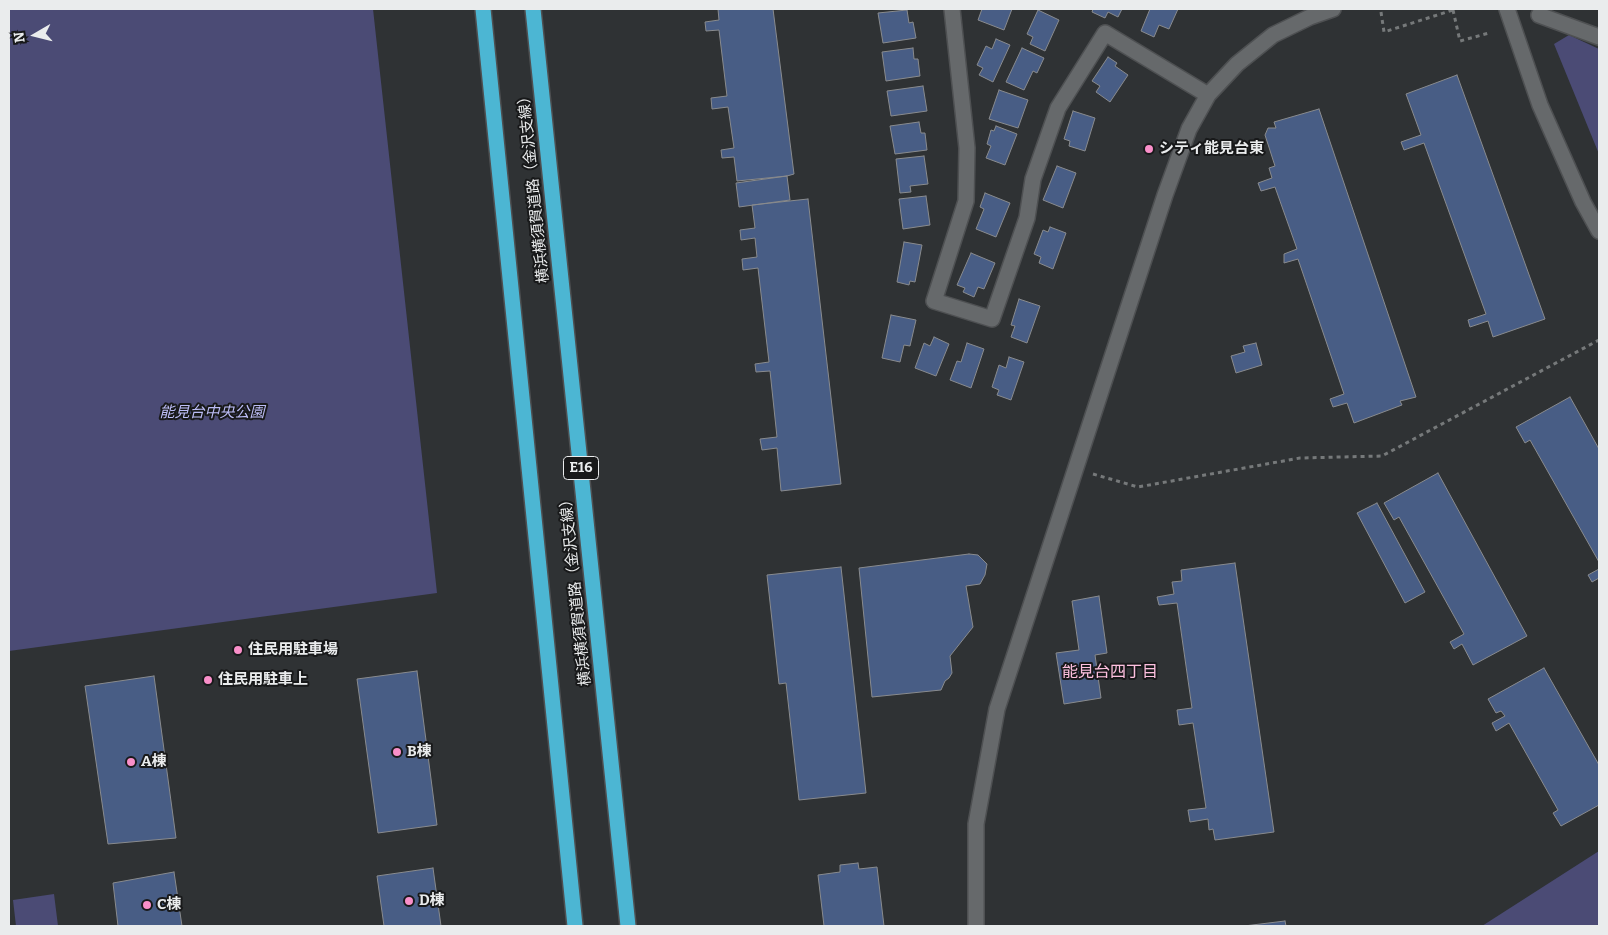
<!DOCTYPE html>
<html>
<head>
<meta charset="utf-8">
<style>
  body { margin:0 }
  #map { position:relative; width:1608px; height:935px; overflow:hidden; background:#2f3234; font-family:Bitter,serif }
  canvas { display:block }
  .frame { position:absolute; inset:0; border:10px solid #eaeced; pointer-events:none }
  .north { position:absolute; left:10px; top:10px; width:50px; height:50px; -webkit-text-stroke:4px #18191a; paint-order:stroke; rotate:262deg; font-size:14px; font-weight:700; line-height:20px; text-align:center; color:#eaeced }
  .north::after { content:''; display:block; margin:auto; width:18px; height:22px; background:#eaeced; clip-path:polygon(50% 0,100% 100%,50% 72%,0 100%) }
</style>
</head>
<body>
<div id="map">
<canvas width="1608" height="935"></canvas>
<div class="frame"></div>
<div class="north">N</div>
</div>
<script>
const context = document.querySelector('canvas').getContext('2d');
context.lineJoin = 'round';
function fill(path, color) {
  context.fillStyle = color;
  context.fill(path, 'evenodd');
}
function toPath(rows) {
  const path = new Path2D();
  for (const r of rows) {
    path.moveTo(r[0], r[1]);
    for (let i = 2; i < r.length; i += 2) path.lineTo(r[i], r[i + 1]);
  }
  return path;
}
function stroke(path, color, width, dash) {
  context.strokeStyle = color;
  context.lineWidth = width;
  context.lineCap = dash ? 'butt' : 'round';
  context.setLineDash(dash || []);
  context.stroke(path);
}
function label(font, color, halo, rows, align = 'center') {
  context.font = font + ' Bitter,"Noto Sans JP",serif';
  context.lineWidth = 4;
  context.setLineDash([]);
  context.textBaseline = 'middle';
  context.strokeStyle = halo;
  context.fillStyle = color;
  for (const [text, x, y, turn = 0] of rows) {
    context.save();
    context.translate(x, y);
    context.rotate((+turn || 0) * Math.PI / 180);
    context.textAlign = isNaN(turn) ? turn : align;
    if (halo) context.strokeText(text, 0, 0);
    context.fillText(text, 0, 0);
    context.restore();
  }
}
fill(toPath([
  [9,9,373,9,437,593,9,651],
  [1569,35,1599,49,1599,154,1554,44],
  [1599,851,1599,926,1482,926],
  [54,894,58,926,16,926,13,900]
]), '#4b4b75');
const building = toPath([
  [718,9,773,9,794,174,787,176,737,181,734,157,722,158,721,150,734,148,728,107,712,109,711,98,727,96,719,30,706,31,705,22,719,20,718,9],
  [982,9,1012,9,1004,30,978,20,982,9],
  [1093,9,1122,9,1118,17,1108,12,1105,18,1092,12,1093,9],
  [1150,9,1178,9,1169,29,1159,25,1154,37,1141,31,1150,9],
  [907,10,909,23,913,22,916,38,883,43,878,13,907,10],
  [1038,10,1059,20,1045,51,1030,44,1033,37,1027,34,1038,10],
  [996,39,1010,45,993,82,979,75,983,68,977,65,986,46,992,49,996,39],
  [913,48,914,59,918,59,920,76,886,81,882,52,913,48],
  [1022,48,1044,58,1037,73,1033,71,1024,90,1006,82,1022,48],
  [1108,57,1117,63,1115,66,1128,75,1110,102,1096,92,1100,86,1092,81,1108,57],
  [1457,75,1545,319,1493,337,1488,321,1470,327,1468,320,1486,314,1424,143,1404,150,1401,142,1421,135,1406,94,1457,75],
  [923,86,927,111,891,116,887,91,923,86],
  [999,90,1028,100,1018,128,989,119,999,90],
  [1319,109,1416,397,1400,401,1402,405,1354,423,1347,403,1333,407,1330,399,1344,394,1298,259,1284,263,1284,254,1297,249,1275,187,1261,191,1258,183,1272,178,1269,168,1275,166,1265,135,1268,128,1276,128,1274,122,1319,109],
  [1073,111,1095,118,1085,151,1069,146,1070,141,1064,139,1073,111],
  [919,122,921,133,925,133,927,150,895,154,890,126,919,122],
  [996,126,1017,134,1005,165,986,158,991,146,987,144,991,130,994,131,996,126],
  [924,156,928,184,910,186,911,192,900,193,896,159,924,156],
  [1057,166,1076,173,1063,208,1043,200,1057,166],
  [787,176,790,200,739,207,736,183,787,176],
  [985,193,1010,203,996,237,976,229,984,209,980,207,985,193],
  [926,196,930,225,903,229,899,199,926,196],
  [808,199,841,484,781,491,777,448,762,450,760,439,777,437,770,371,756,372,755,364,769,362,758,268,743,270,742,259,757,257,755,238,741,240,740,230,755,228,752,205,808,199],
  [1050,227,1066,233,1053,269,1039,263,1041,257,1034,254,1043,230,1048,232,1050,227],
  [904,242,922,245,915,282,910,281,909,285,897,282,904,242],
  [971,253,995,263,984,289,978,287,974,297,963,292,965,288,957,285,971,253],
  [1019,299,1040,306,1027,343,1011,337,1015,326,1011,325,1019,299],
  [891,315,916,320,910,346,904,345,900,362,882,358,891,315],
  [934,337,949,344,936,376,915,368,924,343,930,346,934,337],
  [967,343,984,349,971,388,950,380,957,361,961,362,967,343],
  [1256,343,1262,365,1236,373,1231,356,1245,352,1243,346,1256,343],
  [1009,357,1024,362,1011,400,997,395,999,390,992,387,999,365,1006,368,1009,357],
  [1570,397,1599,449,1599,562,1530,440,1525,443,1516,427,1570,397],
  [1438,473,1527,636,1473,665,1462,644,1454,649,1450,642,1464,634,1399,517,1394,520,1384,503,1438,473],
  [1377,503,1425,592,1405,603,1357,513,1377,503],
  [969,554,978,555,987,564,985,575,980,584,966,586,973,627,950,656,952,673,949,678,945,681,941,690,872,697,859,568,969,554],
  [1235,563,1274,832,1215,840,1213,829,1209,830,1208,819,1190,822,1188,810,1206,808,1193,723,1179,725,1177,710,1192,708,1177,603,1159,605,1157,597,1174,594,1172,582,1182,581,1181,570,1235,563],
  [841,567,866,793,799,800,786,683,779,684,767,575,841,567],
  [1599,569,1599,578,1592,582,1588,575,1599,569],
  [1099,596,1107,653,1095,655,1101,698,1064,704,1056,653,1079,650,1072,601,1099,596],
  [1544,668,1599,765,1599,805,1561,826,1553,813,1558,810,1509,723,1496,731,1492,723,1505,716,1501,711,1496,713,1488,699,1544,668],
  [417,671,437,825,378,833,357,679,417,671],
  [154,676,176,838,108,844,85,686,154,676],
  [858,863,859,869,877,867,884,926,824,926,818,875,840,872,840,865,858,863],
  [433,868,441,926,384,926,377,876,433,868],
  [174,872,182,926,118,926,113,883,174,872],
  [1285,921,1286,926,1244,926,1285,921]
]);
fill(building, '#485d85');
stroke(building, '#898b8e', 1);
const minor = toPath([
  [952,9,967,148,966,201,934,301,992,319,1027,218,1033,179,1058,108,1105,33,1208,95],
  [1507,9,1540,105,1583,202,1599,231],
  [1539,15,1599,37],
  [976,926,976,824,997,709,1165,195,1189,129,1208,95,1237,64,1273,35,1310,17,1333,9]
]);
const highway = toPath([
  [483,9,575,926],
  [533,9,628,926]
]);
stroke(minor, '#4e5052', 18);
stroke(highway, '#4e5052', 18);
stroke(toPath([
  [1453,10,1460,41,1489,33],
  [1381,12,1384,32,1453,10],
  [1093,474,1138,487,1300,458,1382,456,1599,340]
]), '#76797a', 3, [4, 4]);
stroke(minor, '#66696b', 15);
stroke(highway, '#4cb6d3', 15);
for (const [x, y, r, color] of [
  [1149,149,5,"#f98fc9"],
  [238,650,5,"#f98fc9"],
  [208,680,5,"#f98fc9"],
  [397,752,5,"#f98fc9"],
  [131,762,5,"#f98fc9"],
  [409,901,5,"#f98fc9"],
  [147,905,5,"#f98fc9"]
]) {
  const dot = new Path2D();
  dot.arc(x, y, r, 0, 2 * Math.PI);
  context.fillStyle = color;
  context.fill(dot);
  stroke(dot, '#18191a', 2);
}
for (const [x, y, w] of [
  [581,468,35]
]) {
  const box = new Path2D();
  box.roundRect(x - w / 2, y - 11.5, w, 23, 4);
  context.fillStyle = '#18191a';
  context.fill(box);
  stroke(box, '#eaeced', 1);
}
label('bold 14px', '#eaeced', null, [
  ["E16",581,468]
]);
label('bold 15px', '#eaeced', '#18191a', [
  ["シティ能見台東",1159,149],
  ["住民用駐車場",248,650],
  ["住民用駐車上",218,680],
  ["B棟",407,752],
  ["A棟",141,762],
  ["D棟",419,901],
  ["C棟",157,905]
], 'left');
label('15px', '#eaeced', '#18191a', [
  ["横浜横須賀道路（金沢支線）",534,186,-96],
  ["横浜横須賀道路（金沢支線）",576,589,-96]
]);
label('italic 15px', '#bcbdf6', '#18191a', [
  ["能見台中央公園",212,413]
]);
label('16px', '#fdc0df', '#18191a', [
  ["能見台四丁目",1110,673]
]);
</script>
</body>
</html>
